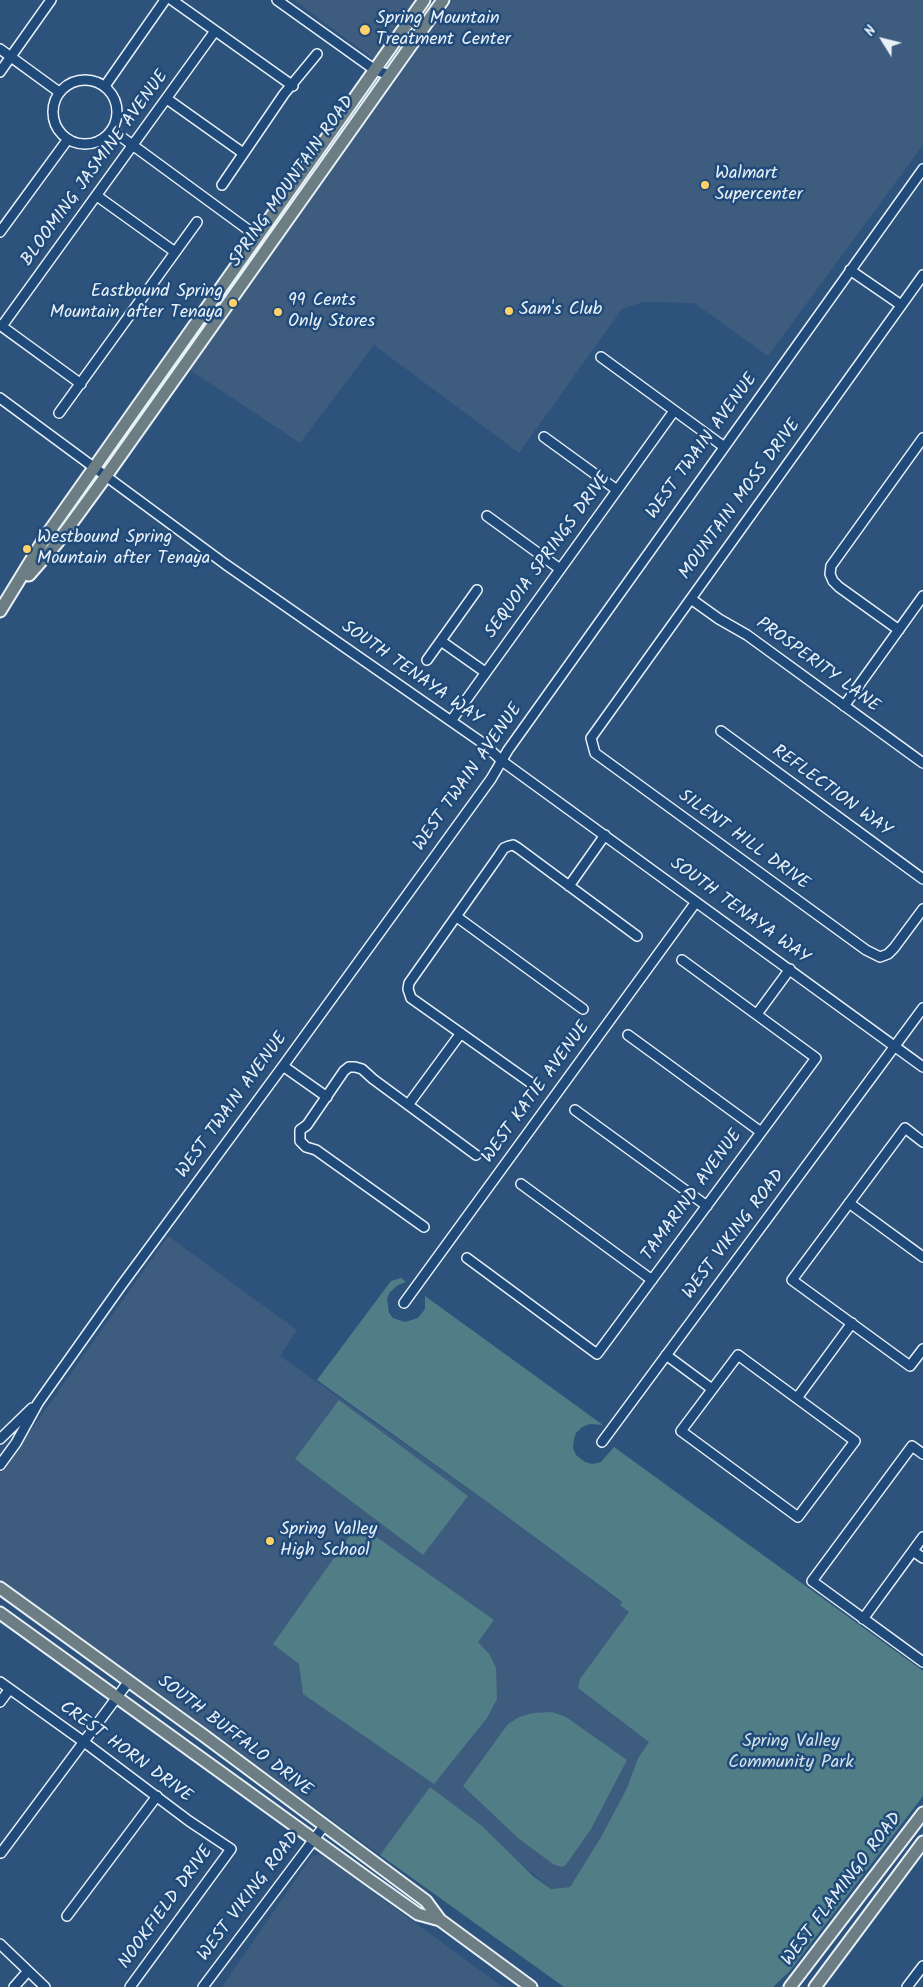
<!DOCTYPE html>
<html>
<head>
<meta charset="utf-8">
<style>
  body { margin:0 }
  #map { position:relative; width:923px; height:1987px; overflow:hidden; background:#2d527c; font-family:Kalam,sans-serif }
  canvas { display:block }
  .north { position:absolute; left:858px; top:15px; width:50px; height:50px; -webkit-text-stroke:4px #1f4a7a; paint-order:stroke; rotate:306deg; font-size:14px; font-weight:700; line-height:20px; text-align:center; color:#e8f1f8 }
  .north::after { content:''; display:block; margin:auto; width:18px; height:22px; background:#e8f1f8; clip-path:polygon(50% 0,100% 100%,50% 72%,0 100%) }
</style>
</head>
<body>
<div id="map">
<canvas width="923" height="1987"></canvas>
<div class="north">N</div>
</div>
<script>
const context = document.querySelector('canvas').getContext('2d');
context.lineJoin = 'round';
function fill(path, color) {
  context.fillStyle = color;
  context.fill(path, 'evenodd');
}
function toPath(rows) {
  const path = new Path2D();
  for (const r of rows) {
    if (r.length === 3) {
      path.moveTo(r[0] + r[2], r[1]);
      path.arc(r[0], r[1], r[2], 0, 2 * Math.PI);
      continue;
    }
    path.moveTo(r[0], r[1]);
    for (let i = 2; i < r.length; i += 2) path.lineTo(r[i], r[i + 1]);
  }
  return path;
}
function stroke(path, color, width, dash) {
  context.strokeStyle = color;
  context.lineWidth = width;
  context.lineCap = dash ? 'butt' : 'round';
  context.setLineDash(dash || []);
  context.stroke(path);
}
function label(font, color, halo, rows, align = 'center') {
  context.font = font + ' Kalam,sans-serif';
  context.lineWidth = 5;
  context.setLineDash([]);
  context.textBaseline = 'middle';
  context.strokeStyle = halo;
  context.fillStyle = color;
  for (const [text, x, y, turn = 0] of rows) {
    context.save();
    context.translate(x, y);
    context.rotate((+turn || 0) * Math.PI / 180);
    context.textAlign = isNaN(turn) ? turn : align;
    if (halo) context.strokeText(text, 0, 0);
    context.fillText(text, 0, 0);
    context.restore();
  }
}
fill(toPath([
  [294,0,418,0,375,60],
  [453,0,923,0,923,145,768,356,694,303,643,302,622,309,519,453,374,345,300,443,190,370],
  [168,1236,297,1330,280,1356,486,1501,622,1603,621,1605,629,1612,658,1730,638,1758,627,1788,601,1837,570,1887,551,1889,430,1788,380,1855,0,1580,0,1474],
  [321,1854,503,1987,222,1987,311,1857]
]), '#3e5c7e');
fill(toPath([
  [401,1278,406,1282,398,1285,390,1292,387,1299,389,1313,393,1318,405,1322,418,1318,425,1309,425,1296,603,1425,590,1424,582,1427,576,1433,574,1439,573,1448,576,1455,585,1462,592,1464,601,1462,614,1447,923,1671,923,1796,789,1972,773,1987,564,1987,380,1855,430,1787,482,1826,533,1876,551,1889,570,1887,601,1837,627,1788,638,1758,649,1742,578,1688,580,1679,629,1612,620,1605,622,1602,486,1501,317,1380,391,1281],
  [339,1400,468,1496,423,1555,295,1459],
  [358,1524,494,1620,478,1642,490,1655,496,1668,497,1699,487,1718,434,1784,303,1694,299,1664,273,1644],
  [552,1712,566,1717,627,1760,591,1829,565,1866,561,1867,553,1864,518,1838,463,1786,508,1724,519,1717,533,1713]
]), '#507d86');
const minor = toPath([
  [172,0,293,86],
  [277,0,375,70,390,75],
  [0,49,59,92],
  [0,72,51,0],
  [85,112,32],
  [105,86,165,0],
  [167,99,243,153],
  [112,130,258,237],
  [222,185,284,94,317,54],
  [97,196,175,252],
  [0,232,68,139],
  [850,270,901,305],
  [923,275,591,738,595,753,866,950,880,957,888,954,894,948,923,909],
  [0,325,81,384],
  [2,326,215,31],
  [601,357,723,446],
  [0,398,225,564,484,744,502,761,923,1067],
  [59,413,197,222],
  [544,437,617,490],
  [487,516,560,569],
  [691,599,719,619,747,635,923,763],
  [899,630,839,587,833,581,830,574,831,566,923,438],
  [441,641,485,672],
  [427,660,477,590],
  [844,706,923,596],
  [451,721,674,411],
  [721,731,923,879],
  [569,886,605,835],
  [457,917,583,1009],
  [757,1014,790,969],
  [628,1035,761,1132],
  [283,1066,327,1097],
  [531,1083,411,998,408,989,409,983,498,857,504,848,509,846,513,845,518,848,637,936],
  [408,1105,461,1033],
  [575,1110,707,1206],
  [923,1142,905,1128,792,1280,910,1366,923,1349],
  [521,1184,652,1280],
  [849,1203,923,1257],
  [424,1227,316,1150,306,1147,300,1141,300,1130,307,1125,344,1071,349,1067,355,1067,362,1069,373,1079,476,1155],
  [467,1258,597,1354,816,1058,682,960],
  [404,1303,696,902],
  [666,1355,712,1389],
  [738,1355,855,1441,798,1517,681,1431,738,1355],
  [797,1398,852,1323],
  [0,1439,32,1408],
  [602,1442,923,1008],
  [923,1454,912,1446,812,1581,923,1662],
  [0,1465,16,1443,38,1403,121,1286,283,1066,491,779,508,750,923,169],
  [913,1551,923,1558],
  [863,1619,923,1537],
  [0,1682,84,1742,189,1821,231,1849,130,1987],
  [0,1702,9,1690],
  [1,1853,129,1681],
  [67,1916,157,1796],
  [0,1944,45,1987],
  [14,1987,28,1971],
  [203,1987,324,1826],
  [907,1987,923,1966]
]);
const major = toPath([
  [29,575,57,543,106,476,443,0],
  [0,611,46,536,424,0],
  [0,1588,203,1735,426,1901,440,1920,531,1987],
  [0,1613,370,1880,418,1914,440,1920],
  [790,1987,923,1813],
  [815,1987,923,1842]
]);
stroke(minor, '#e8f1f8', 12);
stroke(major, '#e8f1f8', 15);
stroke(minor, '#1f4a7a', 9);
stroke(major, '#6c7e84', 11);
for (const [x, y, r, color] of [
  [365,30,6,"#ffd166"],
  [705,185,5,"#ffd166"],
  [233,303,5,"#ffd166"],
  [509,311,5,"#ffd166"],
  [278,312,5,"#ffd166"],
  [27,549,5,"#ffd166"],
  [270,1541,5,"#ffd166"]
]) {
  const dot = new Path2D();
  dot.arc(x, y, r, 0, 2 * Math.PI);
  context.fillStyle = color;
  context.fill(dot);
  stroke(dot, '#1f4a7a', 2);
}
label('18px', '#e8f1f8', '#1f4a7a', [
  ["Spring Mountain",376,20],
  ["Treatment Center",376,41],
  ["Walmart",715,175],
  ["Supercenter",715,196],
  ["Eastbound Spring",223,293,"right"],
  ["Mountain after Tenaya",223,314,"right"],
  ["99 Cents",288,302],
  ["Only Stores",288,323],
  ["Sam's Club",519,311],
  ["Westbound Spring",37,539],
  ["Mountain after Tenaya",37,560],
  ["Spring Valley",280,1531],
  ["High School",280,1552]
], 'left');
label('18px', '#e8f1f8', '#1f4a7a', [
  ["BLOOMING JASMINE AVENUE",96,169,-54],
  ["SPRING MOUNTAIN ROAD",293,182,-55],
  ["WEST TWAIN AVENUE",703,447,-54],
  ["MOUNTAIN MOSS DRIVE",741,500,-54],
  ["SEQUOIA SPRINGS DRIVE",549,556,-54],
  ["PROSPERITY LANE",817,666,36],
  ["SOUTH TENAYA WAY",411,674,35],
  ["WEST TWAIN AVENUE",469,778,-55],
  ["REFLECTION WAY",831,792,36],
  ["SILENT HILL DRIVE",743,841,36],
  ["SOUTH TENAYA WAY",739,912,36],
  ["WEST KATIE AVENUE",537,1093,-54],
  ["WEST TWAIN AVENUE",233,1106,-54],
  ["TAMARIND AVENUE",693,1196,-54],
  ["WEST VIKING ROAD",735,1235,-53],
  ["SOUTH BUFFALO DRIVE",234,1737,37],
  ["CREST HORN DRIVE",125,1753,36],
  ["WEST FLAMINGO ROAD",843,1890,-53],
  ["WEST VIKING ROAD",250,1897,-53],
  ["NOOKFIELD DRIVE",167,1908,-54]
]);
label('18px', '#d1e0e7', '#1f4a7a', [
  ["Spring Valley",791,1743],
  ["Community Park",791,1764]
]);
</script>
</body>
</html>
